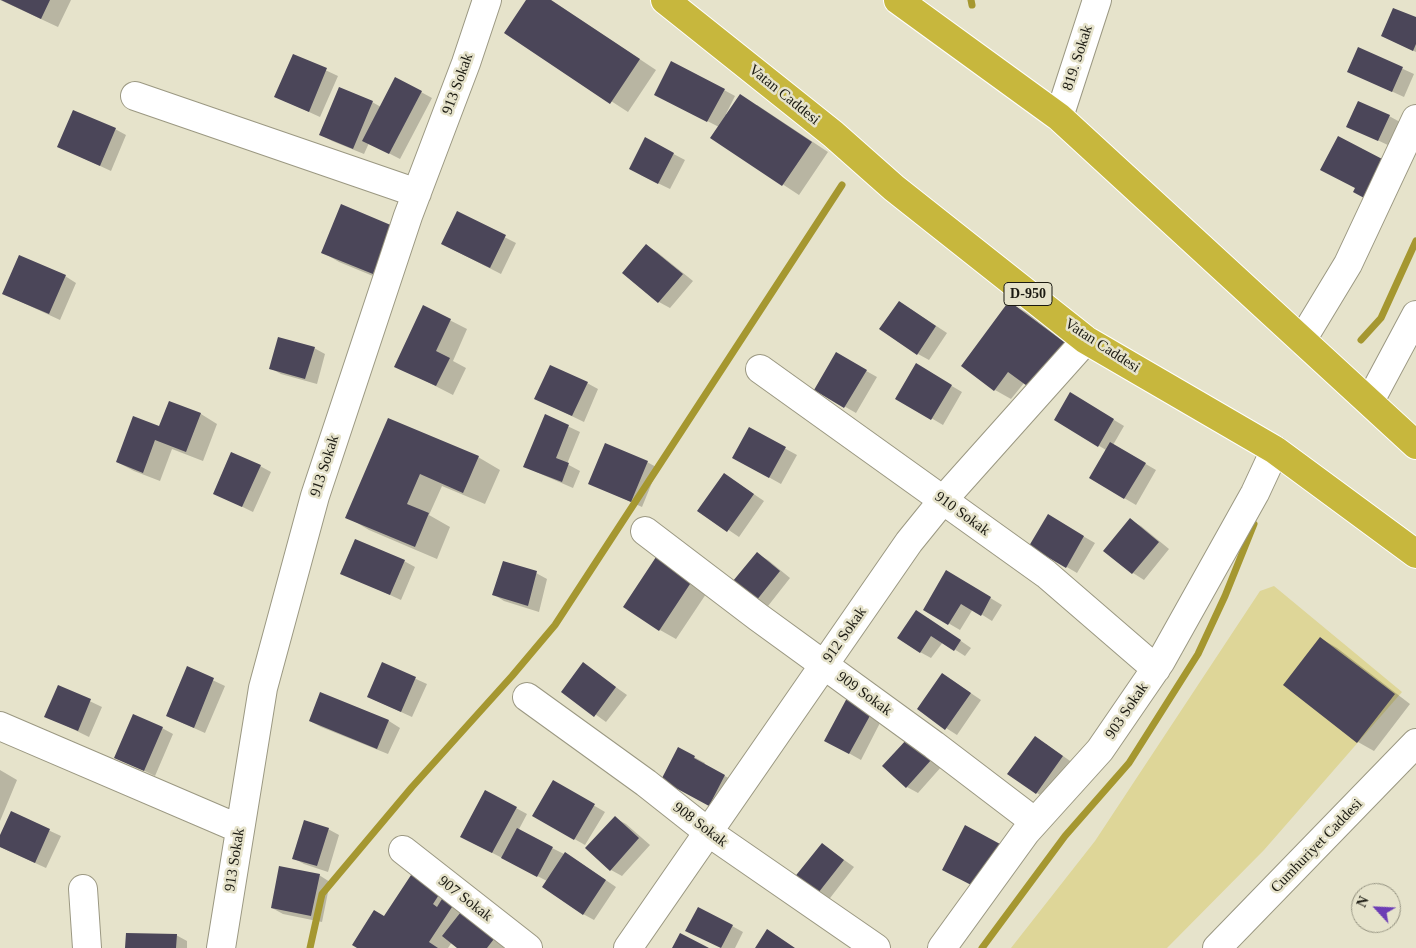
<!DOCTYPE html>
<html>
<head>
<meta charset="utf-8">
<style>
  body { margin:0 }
  #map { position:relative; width:1416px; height:948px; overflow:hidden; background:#e6e3cb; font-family:Georgia,serif }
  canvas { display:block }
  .north { position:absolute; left:1351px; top:883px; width:50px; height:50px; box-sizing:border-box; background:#e6e3cb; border:1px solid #959381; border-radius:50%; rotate:295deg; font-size:14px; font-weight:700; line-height:20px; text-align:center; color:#1b1a12 }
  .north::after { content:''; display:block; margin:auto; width:18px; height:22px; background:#6c3db5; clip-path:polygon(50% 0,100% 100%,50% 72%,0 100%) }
</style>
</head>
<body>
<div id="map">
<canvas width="1416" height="948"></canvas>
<div class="north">N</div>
</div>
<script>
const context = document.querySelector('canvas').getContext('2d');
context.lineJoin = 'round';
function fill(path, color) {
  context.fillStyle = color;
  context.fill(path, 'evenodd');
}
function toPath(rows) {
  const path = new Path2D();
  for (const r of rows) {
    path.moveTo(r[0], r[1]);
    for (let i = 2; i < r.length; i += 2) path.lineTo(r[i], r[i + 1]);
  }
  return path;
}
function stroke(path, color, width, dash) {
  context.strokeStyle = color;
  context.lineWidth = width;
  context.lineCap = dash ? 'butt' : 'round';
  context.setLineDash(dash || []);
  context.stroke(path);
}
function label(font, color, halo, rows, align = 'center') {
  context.font = font + ' Georgia,serif';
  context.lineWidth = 5;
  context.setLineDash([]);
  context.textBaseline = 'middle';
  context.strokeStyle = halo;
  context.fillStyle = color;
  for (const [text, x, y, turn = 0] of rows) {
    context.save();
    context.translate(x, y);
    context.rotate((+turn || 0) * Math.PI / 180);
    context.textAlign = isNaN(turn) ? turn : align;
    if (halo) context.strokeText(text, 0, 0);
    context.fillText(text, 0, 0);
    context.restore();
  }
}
fill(toPath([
  [1274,586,1402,692,1264,850,1167,948,1011,948,1095,841,1260,591]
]), '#ded698');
fill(toPath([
  [0,0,71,0,58,27],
  [527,0,551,0,656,70,628,112,506,33],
  [1416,19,1416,52,1382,36],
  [1359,49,1414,74,1404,97,1349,72],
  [293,55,338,76,320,117,276,97],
  [724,90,735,96,726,114,727,115,757,105,828,152,799,195,712,138,719,127,666,100],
  [421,92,432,98,400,159,369,143,364,154,332,141,321,135,372,102,381,107],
  [1389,116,1400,122,1390,146,1347,126],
  [115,129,126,135,111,171,59,147],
  [645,139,685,160,670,189,641,175],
  [457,213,516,243,501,274,442,244],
  [392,227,390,283,339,262,322,252],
  [646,246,657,252,693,281,670,308,659,302,624,273],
  [65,276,76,283,60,320,4,294],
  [900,302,947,333,929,360,918,354],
  [1009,303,1026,312,1084,356,1024,383,1011,399,995,390],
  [424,307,467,329,453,361,466,368,453,395,396,366],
  [314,348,325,354,317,384,281,374,270,368],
  [836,354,877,377,856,413,816,390],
  [916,365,962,392,943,425,897,398],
  [587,383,598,389,584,422,536,399],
  [1071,394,1124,426,1113,445,1156,470,1136,505,1090,478,1106,450,1056,420],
  [169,402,201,414,217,424,203,461,172,449,160,481,134,471,117,462,160,428],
  [546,416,580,432,567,464,580,471,573,488,536,472,525,466],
  [388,420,478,457,500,470,485,504,442,486,429,515,450,527,437,559,369,530,347,517],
  [749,429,797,455,781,484,745,464],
  [647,462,658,468,642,507,589,483],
  [260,466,271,472,253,512,214,493],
  [724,474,764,501,739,537,699,510],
  [1048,516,1095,543,1077,573,1031,546],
  [1130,520,1141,526,1169,549,1144,580,1133,573,1105,550],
  [757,554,768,560,790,578,768,606,757,599],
  [656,559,708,591,676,639,660,630],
  [404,561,415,567,401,600,342,573],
  [947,572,1002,605,992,621,973,609,960,630,924,609],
  [536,573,547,579,539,612,504,601,493,594],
  [928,618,971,648,965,656,943,642,931,658,920,652],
  [1320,638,1337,648,1410,704,1374,751,1358,742],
  [383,664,427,684,412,717,368,697],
  [583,664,627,695,606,722,563,691],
  [187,668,225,686,205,733,167,716],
  [943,674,981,700,957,735,946,728],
  [58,686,102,707,89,737,46,716],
  [321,694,389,721,400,728,388,754,321,727,310,721],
  [847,700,882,719,861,760,836,746],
  [162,728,173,734,155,776,116,757],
  [908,739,942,766,918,793,907,787],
  [1046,744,1073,763,1048,800,1037,793],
  [694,757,705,763,704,765,736,782,720,811,673,786],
  [0,770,17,780,0,821],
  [554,782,605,812,585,845,534,816],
  [516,808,527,814,518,831,576,860,616,887,594,920,583,914,547,881,473,843],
  [11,813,61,836,46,868,0,847,0,838],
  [615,818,626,824,650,845,622,876,611,870],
  [328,829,339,835,328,872,304,864,293,858],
  [822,844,854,867,827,902,816,896],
  [415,870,508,942,503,948,459,948,452,942,448,948,359,948,385,918],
  [319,875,330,882,322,922,283,914,272,908],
  [732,926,743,932,735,948,721,948,698,936],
  [176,935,187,941,187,948,127,948]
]), '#0003');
stroke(toPath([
  [971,0,972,5],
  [1361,340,1381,318,1416,241],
  [310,948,322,894,412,787,512,676,555,625,842,185],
  [982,948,1065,836,1129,763,1198,654,1225,596,1254,524]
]), '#a59730', 7);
fill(toPath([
  [1,0,50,0,41,19],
  [526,0,551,0,640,59,610,104,504,33],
  [1393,8,1416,17,1416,44,1413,51,1381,36],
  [1358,47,1403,67,1392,92,1347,72],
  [293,54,327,68,309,112,274,97],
  [671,61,725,89,707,122,654,95],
  [395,77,422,91,389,154,362,141],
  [339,87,373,101,353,149,319,135],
  [740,94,812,142,782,186,710,138],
  [1358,101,1390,115,1378,141,1346,127],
  [73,110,116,128,100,166,57,147],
  [1338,136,1386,161,1366,199,1353,192,1355,188,1320,170],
  [645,137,674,153,658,184,629,169],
  [341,204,393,226,373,274,321,253],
  [457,211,506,235,490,268,441,244],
  [646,244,683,274,658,303,622,273],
  [19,255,66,275,49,314,2,294],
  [899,301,936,326,917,355,879,329],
  [1009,301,1068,345,1034,391,1008,372,994,391,961,366],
  [423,305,451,319,436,351,450,358,436,386,394,367],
  [278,337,315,347,305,379,269,369],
  [836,352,867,370,844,408,814,390],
  [916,363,952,385,931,420,895,399],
  [550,365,588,382,572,416,534,399],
  [1070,392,1114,419,1098,447,1054,420],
  [169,401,201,413,186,452,155,440,143,473,116,462,133,416,159,426],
  [545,414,569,425,556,458,569,463,562,482,523,467],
  [388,418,479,456,463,493,420,474,407,504,429,513,415,547,345,518],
  [749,427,786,447,769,478,732,458],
  [1110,442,1146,463,1124,499,1089,478],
  [605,443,648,461,631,502,588,484],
  [231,452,261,465,242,507,213,494],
  [724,473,754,494,727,532,697,511],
  [1048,514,1084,536,1066,568,1029,546],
  [1130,518,1159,542,1132,574,1103,551],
  [355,539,405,560,390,595,340,574],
  [757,552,780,571,756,601,733,581],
  [656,557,692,581,659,631,623,607],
  [503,561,537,571,528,606,492,595],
  [946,570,991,597,981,616,961,604,948,625,923,610],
  [916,610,961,640,954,651,931,636,920,653,897,638],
  [1320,637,1395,694,1357,743,1283,685],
  [382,662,416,677,401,712,367,697],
  [583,662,616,687,594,717,561,692],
  [187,666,214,678,194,728,166,716],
  [942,673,971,693,945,730,917,709],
  [58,685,91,699,78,731,44,717],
  [320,692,389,720,377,749,309,721],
  [847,698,872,712,849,754,824,741],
  [133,714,163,727,144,771,114,758],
  [1035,736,1063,756,1036,794,1007,774],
  [908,738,932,759,906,788,882,766],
  [678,747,695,756,694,758,725,775,709,806,661,780],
  [553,780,595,804,574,840,532,816],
  [485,790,517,807,492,853,460,837],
  [11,811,50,829,35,863,0,847,0,835],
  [615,816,639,838,610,871,585,848],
  [304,820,329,828,317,866,292,859],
  [965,825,1000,844,977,888,942,870],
  [517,828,553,847,537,877,501,858],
  [822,843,844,860,815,897,793,879],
  [565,852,606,880,583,915,542,887],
  [279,866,320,874,311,916,271,908],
  [415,869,444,887,433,904,437,907,447,891,458,898,429,942,438,948,357,948,352,945,374,910,384,916],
  [698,907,733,925,721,948,685,931],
  [464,908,497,935,487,948,457,948,442,936],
  [767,929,795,948,755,948],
  [126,933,177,934,176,948,125,948],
  [680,933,709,948,672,948]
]), '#4b4659');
const minor = toPath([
  [135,96,417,193],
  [1059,117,1097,0],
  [1302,340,1348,264,1416,119],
  [760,369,1046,574,1156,669],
  [1370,401,1416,315],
  [645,531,758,617,934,745,1035,822],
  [527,697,646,783,708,832,876,948],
  [0,726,240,829],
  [403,850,528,948],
  [83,889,87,948],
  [221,948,263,688,315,496,408,216,466,63,487,0],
  [628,948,909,542,943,500,1086,340],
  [942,948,1026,832,1100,750,1161,661,1255,493,1275,450],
  [1217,948,1416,743]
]);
const highway = toPath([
  [665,0,833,134,894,188,1086,340,1275,450,1416,554],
  [898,0,1059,117,1416,445]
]);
stroke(minor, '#9b9882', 30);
stroke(highway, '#fff', 30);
stroke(minor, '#fff', 28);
stroke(highway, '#c7b73d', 28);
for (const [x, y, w] of [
  [1028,294,48]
]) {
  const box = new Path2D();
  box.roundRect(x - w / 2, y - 11.5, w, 23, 4);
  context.fillStyle = '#e6e3cb';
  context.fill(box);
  stroke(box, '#1b1a12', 1);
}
label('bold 14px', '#1b1a12', null, [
  ["D-950",1028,294]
]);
label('15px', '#1b1a12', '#e6e3cb', [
  ["819. Sokak",1078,58,-72],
  ["913 Sokak",458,84,-70],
  ["Vatan Caddesi",784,95,39],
  ["Vatan Caddesi",1102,346,33],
  ["913 Sokak",325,466,-72],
  ["910 Sokak",962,514,36],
  ["912 Sokak",845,635,-55],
  ["909 Sokak",864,694,36],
  ["903 Sokak",1127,711,-56],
  ["908 Sokak",700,825,37],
  ["Cumhuriyet Caddesi",1317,846,-46],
  ["913 Sokak",235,860,-81],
  ["907 Sokak",465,899,38]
]);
</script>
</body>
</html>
